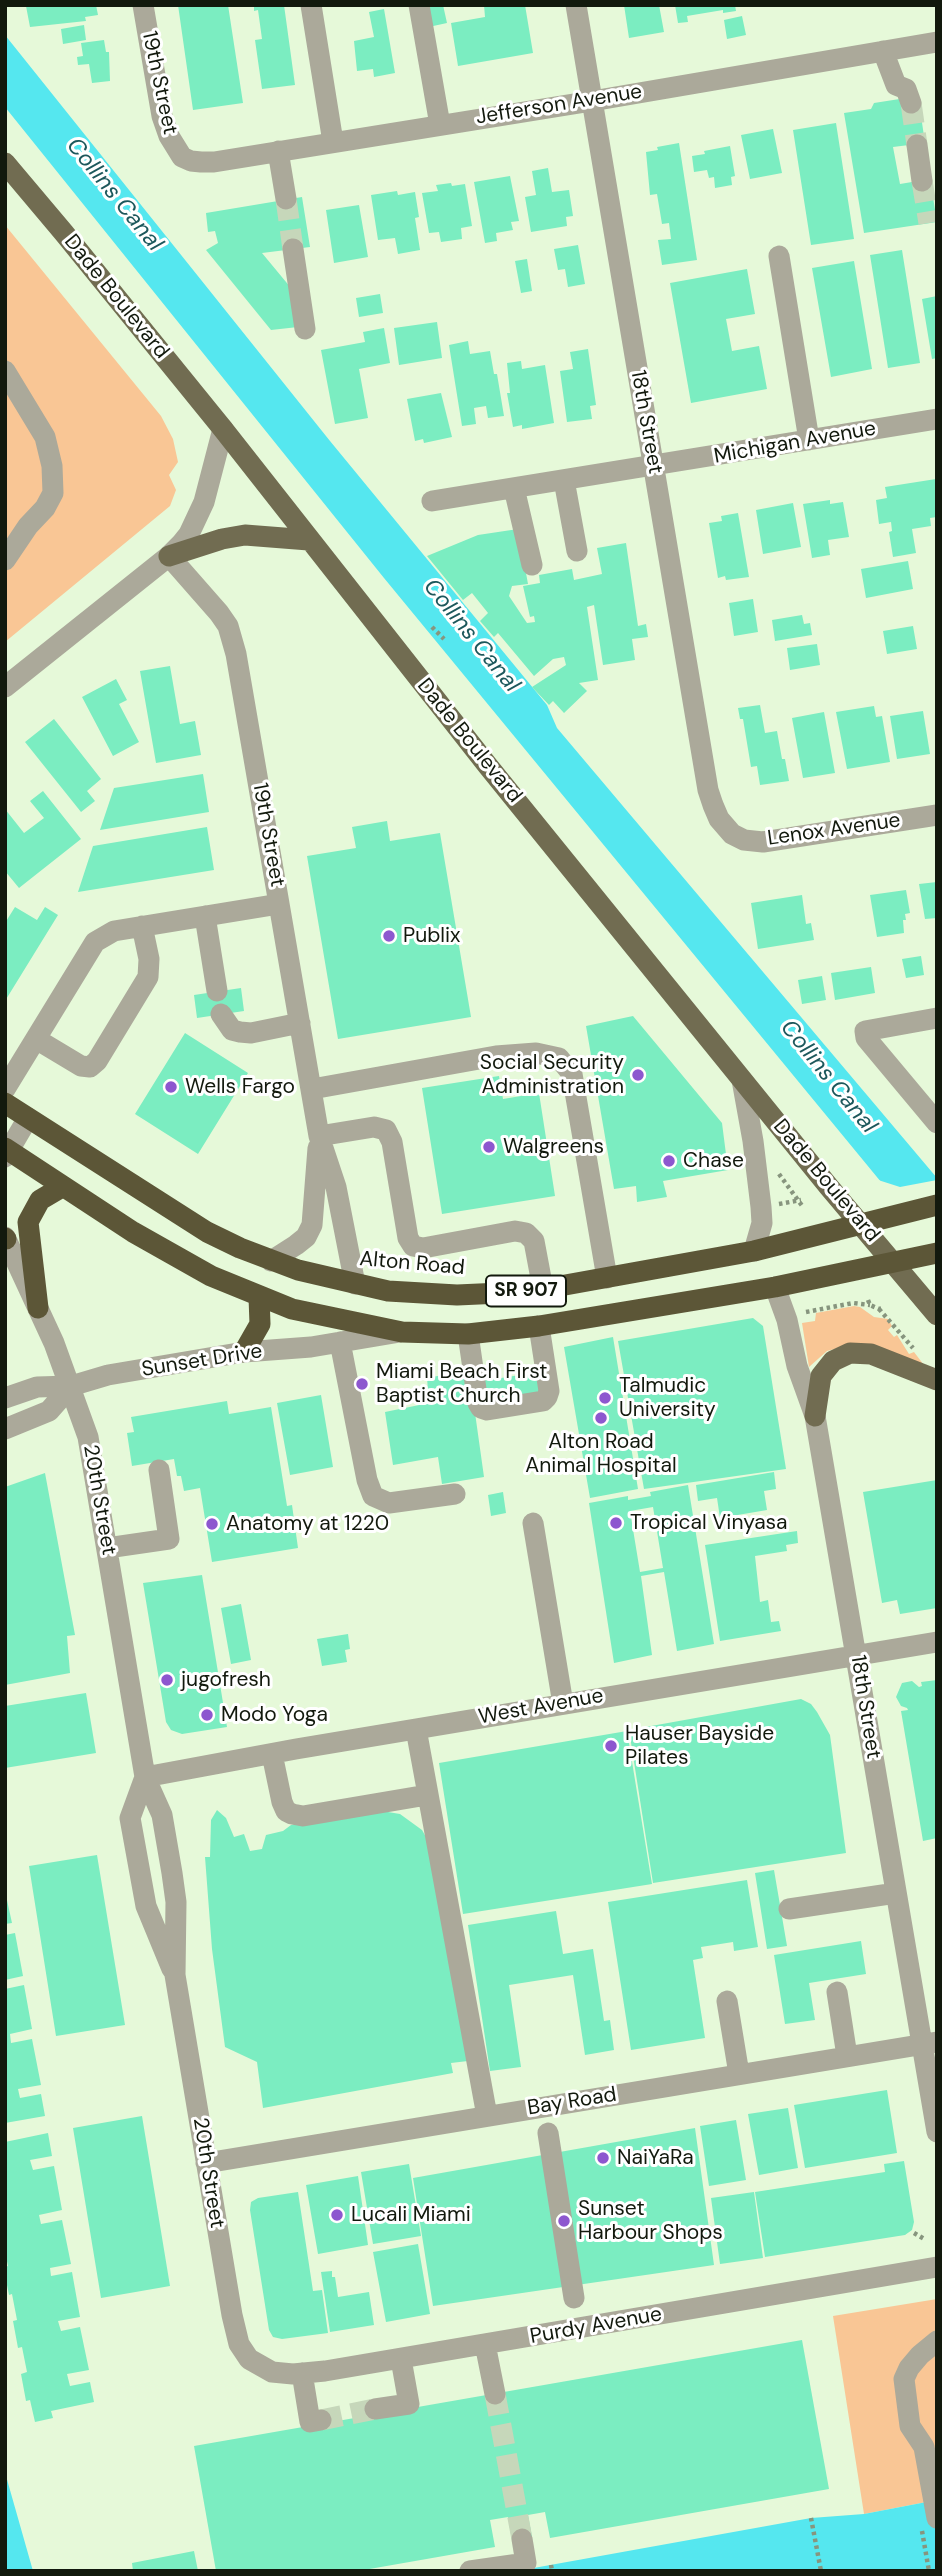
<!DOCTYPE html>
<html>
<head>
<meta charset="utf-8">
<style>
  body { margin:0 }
  #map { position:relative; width:942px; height:2576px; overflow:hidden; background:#e6f9d9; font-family:"DM Sans",sans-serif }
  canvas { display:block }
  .frame { position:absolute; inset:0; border:7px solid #12190d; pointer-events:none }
</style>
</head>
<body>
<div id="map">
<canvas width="942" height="2576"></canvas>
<div class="frame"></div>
</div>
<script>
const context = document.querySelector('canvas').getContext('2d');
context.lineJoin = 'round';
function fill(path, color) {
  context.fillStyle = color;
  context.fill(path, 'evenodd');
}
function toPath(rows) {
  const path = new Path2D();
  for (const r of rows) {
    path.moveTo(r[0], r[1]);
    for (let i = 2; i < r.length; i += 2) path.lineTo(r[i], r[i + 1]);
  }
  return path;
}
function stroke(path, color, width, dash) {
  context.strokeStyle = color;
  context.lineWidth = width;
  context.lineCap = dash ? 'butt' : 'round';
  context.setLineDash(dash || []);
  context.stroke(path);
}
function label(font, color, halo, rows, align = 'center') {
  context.font = font + ' "DM Sans",sans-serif';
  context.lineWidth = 6;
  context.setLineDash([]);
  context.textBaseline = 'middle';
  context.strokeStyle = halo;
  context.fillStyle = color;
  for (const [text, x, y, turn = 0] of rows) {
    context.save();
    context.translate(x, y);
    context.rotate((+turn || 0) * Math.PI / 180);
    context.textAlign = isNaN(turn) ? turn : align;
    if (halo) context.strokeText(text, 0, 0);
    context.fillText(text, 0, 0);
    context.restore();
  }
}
fill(toPath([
  [5,225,161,416,173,439,178,462,169,475,176,490,170,506,5,642],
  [854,1306,860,1307,874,1317,888,1319,892,1326,888,1330,894,1337,897,1335,909,1354,914,1352,927,1369,874,1346,858,1343,827,1351,809,1367,802,1323,815,1321,816,1313],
  [937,2299,937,2500,864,2514,833,2316]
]), '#f9c695');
fill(toPath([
  [5,35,330,441,547,705,557,728,937,1178,937,1250,384,578,5,107],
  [5,2472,8,2483,33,2571,5,2571],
  [937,2500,937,2571,517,2571,811,2518,864,2514]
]), '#55e7ef');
fill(toPath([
  [875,1179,900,1187,937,1180,937,1254]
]), '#e6f9d9');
fill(toPath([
  [96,5,98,15,85,17,86,21,30,27,26,6],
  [178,5,228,5,243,103,193,110],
  [254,5,284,5,295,85,262,89,255,40,262,39,258,10,254,11],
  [419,5,443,5,447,23,424,28],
  [484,5,525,5,533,53,458,66,451,23,485,17],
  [624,5,659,5,664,32,629,38],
  [675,5,735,5,736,11,723,13,723,10,687,16,688,22,678,23],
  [384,9,395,73,374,77,373,69,357,71,354,41,374,37,369,12],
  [742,16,746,35,727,39,724,20],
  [84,25,86,40,63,44,61,29],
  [104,40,106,52,109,52,110,81,92,83,89,64,78,65,77,57,83,56,81,43],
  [906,98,919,102,925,143,893,147,900,184,930,179,937,222,864,233,844,113,871,109,874,103],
  [836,123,854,239,811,245,793,130],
  [773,129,782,173,750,179,741,135],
  [679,143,697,260,662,265,658,240,671,239,669,223,662,224,657,194,650,195,646,152,658,150,657,147],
  [730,146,735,176,731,177,732,185,715,188,714,177,709,178,707,170,694,172,692,156,705,154,704,151],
  [548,168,552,192,569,190,573,216,566,217,567,226,531,232,525,197,536,195,532,171],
  [510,176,519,221,511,222,513,230,496,233,497,241,485,243,474,182],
  [451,183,452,186,465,184,472,226,461,228,462,239,441,242,439,232,429,233,422,193,438,191,436,185],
  [397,191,398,195,415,192,419,217,415,218,420,250,398,254,395,238,378,240,371,195],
  [302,197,310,247,262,253,291,288,298,327,271,330,206,250,218,243,215,231,208,232,206,213],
  [359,205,368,257,334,263,326,210],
  [578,245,585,284,568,287,565,269,558,270,554,249],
  [902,250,920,363,888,368,870,255],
  [527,259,532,291,521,293,515,261],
  [854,261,872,369,831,377,812,268],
  [747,269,755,314,726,319,732,351,759,346,767,389,691,403,670,283],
  [380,294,383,313,359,317,356,298],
  [937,296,937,358,932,359,922,299],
  [437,322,442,358,399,365,394,328],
  [384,328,390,363,359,369,368,418,335,424,321,350,365,342,363,332],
  [468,341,470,354,490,351,494,374,497,374,504,416,488,418,486,406,474,408,476,424,462,426,449,345],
  [588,349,596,405,590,406,592,419,567,422,560,371,573,369,570,352],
  [521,361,522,369,545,365,554,423,522,429,522,425,513,427,507,393,510,393,507,363],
  [441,393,452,437,424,443,423,439,415,441,407,399],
  [936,479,937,517,930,518,931,526,912,529,916,553,893,557,889,532,892,531,891,522,879,524,876,500,887,498,885,487],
  [830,500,830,504,843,502,849,537,828,540,830,555,812,558,803,504],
  [793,503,801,547,763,554,756,510],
  [738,513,749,577,726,580,725,576,718,578,709,523,722,521,721,516],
  [518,529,528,584,512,586,509,596,527,623,535,622,534,616,530,617,523,586,540,583,539,575,572,569,574,580,602,574,597,548,626,543,638,626,646,624,648,637,632,639,635,660,603,665,594,605,587,607,598,680,579,683,587,691,564,713,553,701,549,705,532,687,566,665,564,657,553,659,534,676,498,633,494,637,480,621,488,613,472,593,463,600,427,556,478,535],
  [908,561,913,589,866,598,861,569],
  [753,599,758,632,734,636,729,603],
  [802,615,804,624,810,623,812,635,775,641,772,620],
  [913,626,917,649,887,654,883,631],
  [817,644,820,665,790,670,787,648],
  [170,666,180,724,195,721,201,755,156,763,140,671],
  [116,679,127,700,119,704,139,742,113,756,82,697],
  [760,705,765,733,777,731,782,759,785,759,789,781,760,785,757,766,751,767,743,719,740,719,738,708],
  [874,706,876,717,882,716,890,762,847,769,836,712],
  [923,711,930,754,897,759,890,716],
  [824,712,835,773,803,778,792,718],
  [54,719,101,779,87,791,95,801,81,812,25,742],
  [203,774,209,812,100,830,114,788],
  [43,791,81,839,19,888,5,871,5,809,24,833,44,818,30,801],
  [387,821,390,841,440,833,471,1017,338,1039,307,856,356,848,352,827],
  [207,827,214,870,78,892,93,846],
  [937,882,937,918,925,919,919,884],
  [906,890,910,913,905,914,906,920,903,920,904,933,877,937,870,895],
  [802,895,806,924,811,923,814,940,758,949,751,903],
  [15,907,37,920,45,907,58,915,5,1001,5,923],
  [921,956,924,975,906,978,902,959],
  [871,967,875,993,835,1000,831,973],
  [822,976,826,1000,802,1004,798,980],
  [241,988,244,1011,197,1018,194,995],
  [633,1016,722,1123,728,1170,663,1181,667,1197,637,1202,636,1186,614,1189,586,1026],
  [185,1033,248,1073,198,1154,135,1114],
  [499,1076,503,1099,539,1093,555,1196,442,1214,422,1088],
  [753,1318,763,1326,786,1469,644,1489,618,1341],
  [613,1337,638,1489,590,1498,564,1347],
  [469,1370,484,1477,442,1484,438,1457,393,1465,385,1412,429,1403,427,1378],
  [539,1372,542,1393,485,1402,482,1381],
  [321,1395,333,1467,290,1475,277,1403],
  [227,1401,229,1414,271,1407,287,1506,292,1505,298,1548,212,1562,200,1488,184,1491,181,1476,177,1476,174,1459,132,1466,127,1433,134,1432,131,1417],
  [774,1472,776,1489,764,1491,767,1510,720,1518,717,1498,698,1501,696,1485],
  [45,1473,75,1635,67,1636,70,1673,5,1685,5,1487],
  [937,1480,937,1608,900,1614,897,1600,882,1603,863,1492],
  [688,1485,714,1644,677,1651,664,1572,641,1576,652,1655,614,1663,589,1503,628,1496,628,1500,651,1496,650,1492],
  [653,1507,663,1568,640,1572,630,1511],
  [503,1492,506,1513,491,1516,488,1495],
  [797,1531,798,1543,786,1545,787,1551,755,1556,760,1602,768,1600,771,1622,779,1621,781,1631,720,1641,705,1545],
  [202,1575,227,1727,182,1734,171,1730,166,1722,143,1583],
  [241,1604,251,1660,231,1664,221,1608],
  [348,1634,350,1649,345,1650,347,1662,322,1666,317,1639],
  [937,1680,937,1838,923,1841,901,1711,908,1710,907,1708,901,1706,896,1697,902,1683,912,1681,919,1687,922,1686,921,1682],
  [86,1693,96,1753,5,1768,5,1706],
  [801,1699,811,1704,817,1712,830,1735,846,1853,653,1883,629,1730],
  [627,1731,652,1884,463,1914,439,1763],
  [217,1810,226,1818,234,1837,244,1834,250,1851,262,1849,266,1835,283,1831,291,1825,382,1811,400,1814,422,1830,431,1846,468,2061,451,2063,453,2073,263,2108,257,2062,225,2047,212,1949,205,1857,210,1857,211,1820],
  [97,1855,125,2025,56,2036,29,1866],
  [774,1870,787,1946,767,1949,755,1873],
  [747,1880,758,1947,734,1951,733,1942,701,1947,703,1958,693,1960,705,2038,631,2050,608,1902],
  [5,1891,12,1923,5,1924],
  [556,1911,563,1954,593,1949,604,2021,610,2020,614,2050,585,2055,573,1975,509,1985,521,2067,490,2071,468,1925],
  [15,1933,23,1976,5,1980,5,1935],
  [861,1941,866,1974,809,1983,815,2020,785,2024,774,1955],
  [24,1985,32,2029,10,2034,11,2043,32,2039,41,2085,18,2089,20,2098,41,2094,45,2116,5,2123,5,1989],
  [887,2090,897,2153,805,2168,794,2105],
  [788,2108,798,2168,759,2175,748,2114],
  [142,2116,170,2286,101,2298,73,2128],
  [736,2120,746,2180,709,2186,700,2126],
  [695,2128,714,2265,433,2306,413,2178],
  [48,2133,52,2156,30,2160,33,2170,54,2166,62,2210,39,2215,41,2224,62,2220,71,2264,50,2268,51,2276,72,2272,80,2317,58,2321,61,2331,80,2327,89,2370,67,2374,70,2386,90,2382,94,2402,51,2411,53,2418,35,2422,30,2400,26,2401,21,2374,27,2372,22,2347,18,2348,13,2321,17,2320,12,2294,9,2295,5,2275,5,2267,8,2266,5,2252,5,2142],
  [904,2161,914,2222,912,2230,905,2235,765,2257,755,2192,885,2172,884,2164],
  [409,2164,421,2236,373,2244,361,2172],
  [358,2176,368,2245,318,2254,306,2185],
  [298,2192,313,2291,322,2290,328,2333,282,2339,273,2337,269,2330,250,2210,251,2202,258,2198],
  [754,2192,763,2258,720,2264,711,2198],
  [418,2244,430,2314,386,2322,373,2252],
  [332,2271,332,2277,335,2277,338,2297,369,2292,374,2325,330,2332,321,2272],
  [802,2340,829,2489,550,2538,545,2512,528,2515,532,2537,512,2540,508,2517,490,2520,495,2547,358,2571,216,2571,194,2446],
  [194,2551,198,2571,133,2571,132,2563]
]), '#7bedc1');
stroke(toPath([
  [911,103,917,145],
  [922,181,929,223],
  [286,199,293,249],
  [495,2394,522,2539],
  [321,2420,375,2409]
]), '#c6d7ba', 21, [21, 10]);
stroke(toPath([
  [432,627,444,639],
  [779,1174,803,1207],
  [779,1204,801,1200],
  [868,1300,870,1305,879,1309,883,1308],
  [879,1309,913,1348],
  [806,1312,853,1303,870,1305],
  [914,2233,926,2240],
  [811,2518,821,2571],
  [922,2531,929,2571],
  [551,2565,552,2571]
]), '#87957e', 4.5, [3.5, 3.5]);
stroke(toPath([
  [143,5,162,116,169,136,182,157,191,161,201,162,214,162,592,101,937,42],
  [311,5,333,142],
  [419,5,440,125],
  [576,5,708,790,713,805,719,819,732,834,744,840,763,842,937,815],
  [883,51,896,85,906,89,911,103],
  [917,145,922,181],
  [278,151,286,199],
  [293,249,305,329],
  [779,256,809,440],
  [5,371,45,437,52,466,53,493,45,508,28,526,5,560],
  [564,480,577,551],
  [514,488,532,565],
  [432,501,937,419],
  [169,556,219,613,228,626,236,654,319,1136,336,1187,355,1284],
  [5,687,169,556,181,544,189,534,204,502,223,429],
  [205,916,217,991],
  [221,1014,232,1030,240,1032,251,1033,300,1023],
  [937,1018,865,1031,866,1038,937,1123],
  [36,1039,81,1066,90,1067,97,1061,148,977,149,959,142,926],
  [742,1080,753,1141,761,1207,762,1223,754,1251],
  [5,1089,95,942,114,931,279,904],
  [312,1089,496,1056,536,1053,559,1058,572,1074,607,1278],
  [319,1136,374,1127,386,1130,392,1142,408,1238,413,1246,423,1248,515,1231,526,1233,534,1241,543,1289],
  [5,1157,28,1118],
  [5,1237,54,1343,88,1437,145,1777,162,1815,172,1873,176,1902,175,1975,232,2315,239,2344,249,2359,272,2372,293,2374,325,2371,937,2267],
  [271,1261,296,1245,306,1237,312,1225,318,1148],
  [775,1287,787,1320,797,1366,815,1416,937,2132],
  [468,1334,478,1403,481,1408,487,1410,543,1401,547,1397,549,1391,539,1326],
  [340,1342,367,1480,373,1496,389,1503,455,1494],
  [5,1398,37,1387,71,1386,108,1375,244,1352,311,1347,400,1332],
  [5,1429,49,1411,71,1386],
  [533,1523,563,1704],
  [107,1548,169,1539,159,1470],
  [416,1729,487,2116],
  [272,1754,282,1802,286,1811,292,1814,303,1816,427,1795],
  [145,1777,296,1749,937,1642],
  [145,1777,130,1818,146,1906,172,1969],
  [789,1909,896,1893],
  [837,1992,847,2056],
  [727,2001,739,2074],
  [548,2133,574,2298],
  [206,2163,937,2042],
  [937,2341,920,2355,909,2368,904,2379,910,2426,924,2447,937,2518],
  [485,2344,495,2394],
  [302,2373,310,2422,321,2420],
  [375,2409,409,2404,401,2359],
  [470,2571,526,2563,522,2539]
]), '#aba99a', 21);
stroke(toPath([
  [5,163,64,233,223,429,488,766,829,1187,937,1315],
  [169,556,222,539,245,535,309,540],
  [815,1416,821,1376,833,1361,850,1353,871,1354,937,1380]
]), '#716c51', 21);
stroke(toPath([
  [5,1103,207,1232,240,1248,298,1270,388,1291,457,1295,501,1293,543,1289,754,1251,937,1205],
  [5,1148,133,1232,211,1276,292,1309,402,1332,468,1334,539,1326,775,1287,937,1253],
  [5,1238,6,1239],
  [38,1308,28,1222,40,1200,62,1187],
  [244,1352,260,1324,259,1297]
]), '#5c5637', 21);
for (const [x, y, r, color] of [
  [389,936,7,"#8d57cf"],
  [638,1075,7,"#8d57cf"],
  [171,1087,7,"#8d57cf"],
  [489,1147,7,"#8d57cf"],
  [669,1161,7,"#8d57cf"],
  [362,1384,7,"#8d57cf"],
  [605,1398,7,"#8d57cf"],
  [601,1418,7,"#8d57cf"],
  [616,1523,7,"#8d57cf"],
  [212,1524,7,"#8d57cf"],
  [167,1680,7,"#8d57cf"],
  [207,1715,7,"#8d57cf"],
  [611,1746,7,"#8d57cf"],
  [603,2158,7,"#8d57cf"],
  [337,2215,7,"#8d57cf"],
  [564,2221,7,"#8d57cf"]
]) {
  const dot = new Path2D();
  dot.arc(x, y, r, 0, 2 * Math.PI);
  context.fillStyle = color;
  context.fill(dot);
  stroke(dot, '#fff', 2.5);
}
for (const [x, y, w] of [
  [526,1291,80]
]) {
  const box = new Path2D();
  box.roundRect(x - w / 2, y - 15.5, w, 31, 5);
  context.fillStyle = '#fff';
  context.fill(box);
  stroke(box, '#12190d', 2);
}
label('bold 19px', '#12190d', null, [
  ["SR 907",526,1291]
]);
label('21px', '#12190d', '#fff', [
  ["19th Street",159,83,78],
  ["Jefferson Avenue",559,105,-9],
  ["Dade Boulevard",116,297,51],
  ["18th Street",646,422,80],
  ["Michigan Avenue",795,443,-10],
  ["Dade Boulevard",469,741,51],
  ["Lenox Avenue",834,830,-8],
  ["19th Street",268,835,80],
  ["Dade Boulevard",826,1181,50],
  ["Alton Road",412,1264,5],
  ["Sunset Drive",202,1361,-9],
  ["20th Street",99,1500,80],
  ["West Avenue",541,1707,-10],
  ["18th Street",865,1707,81],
  ["Bay Road",572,2102,-9],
  ["20th Street",208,2173,81],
  ["Purdy Avenue",596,2326,-10]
]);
label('21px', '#12190d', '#fff', [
  ["Publix",403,936],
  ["Social Security",624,1063,"right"],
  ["Administration",624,1087,"right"],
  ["Wells Fargo",185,1087],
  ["Walgreens",503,1147],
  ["Chase",683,1161],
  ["Miami Beach First",376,1372],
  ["Baptist Church",376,1396],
  ["Talmudic",619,1386],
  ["University",619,1410],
  ["Alton Road",601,1442,"center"],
  ["Animal Hospital",601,1466,"center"],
  ["Tropical Vinyasa",630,1523],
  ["Anatomy at 1220",226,1524],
  ["jugofresh",181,1680],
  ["Modo Yoga",221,1715],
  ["Hauser Bayside",625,1734],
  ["Pilates",625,1758],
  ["NaiYaRa",617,2158],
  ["Sunset",578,2209],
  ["Harbour Shops",578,2233],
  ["Lucali Miami",351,2215]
], 'left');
label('italic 23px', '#1c585c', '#fff', [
  ["Collins Canal",114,195,51],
  ["Collins Canal",471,636,51],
  ["Collins Canal",828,1077,51]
]);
</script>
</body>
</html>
